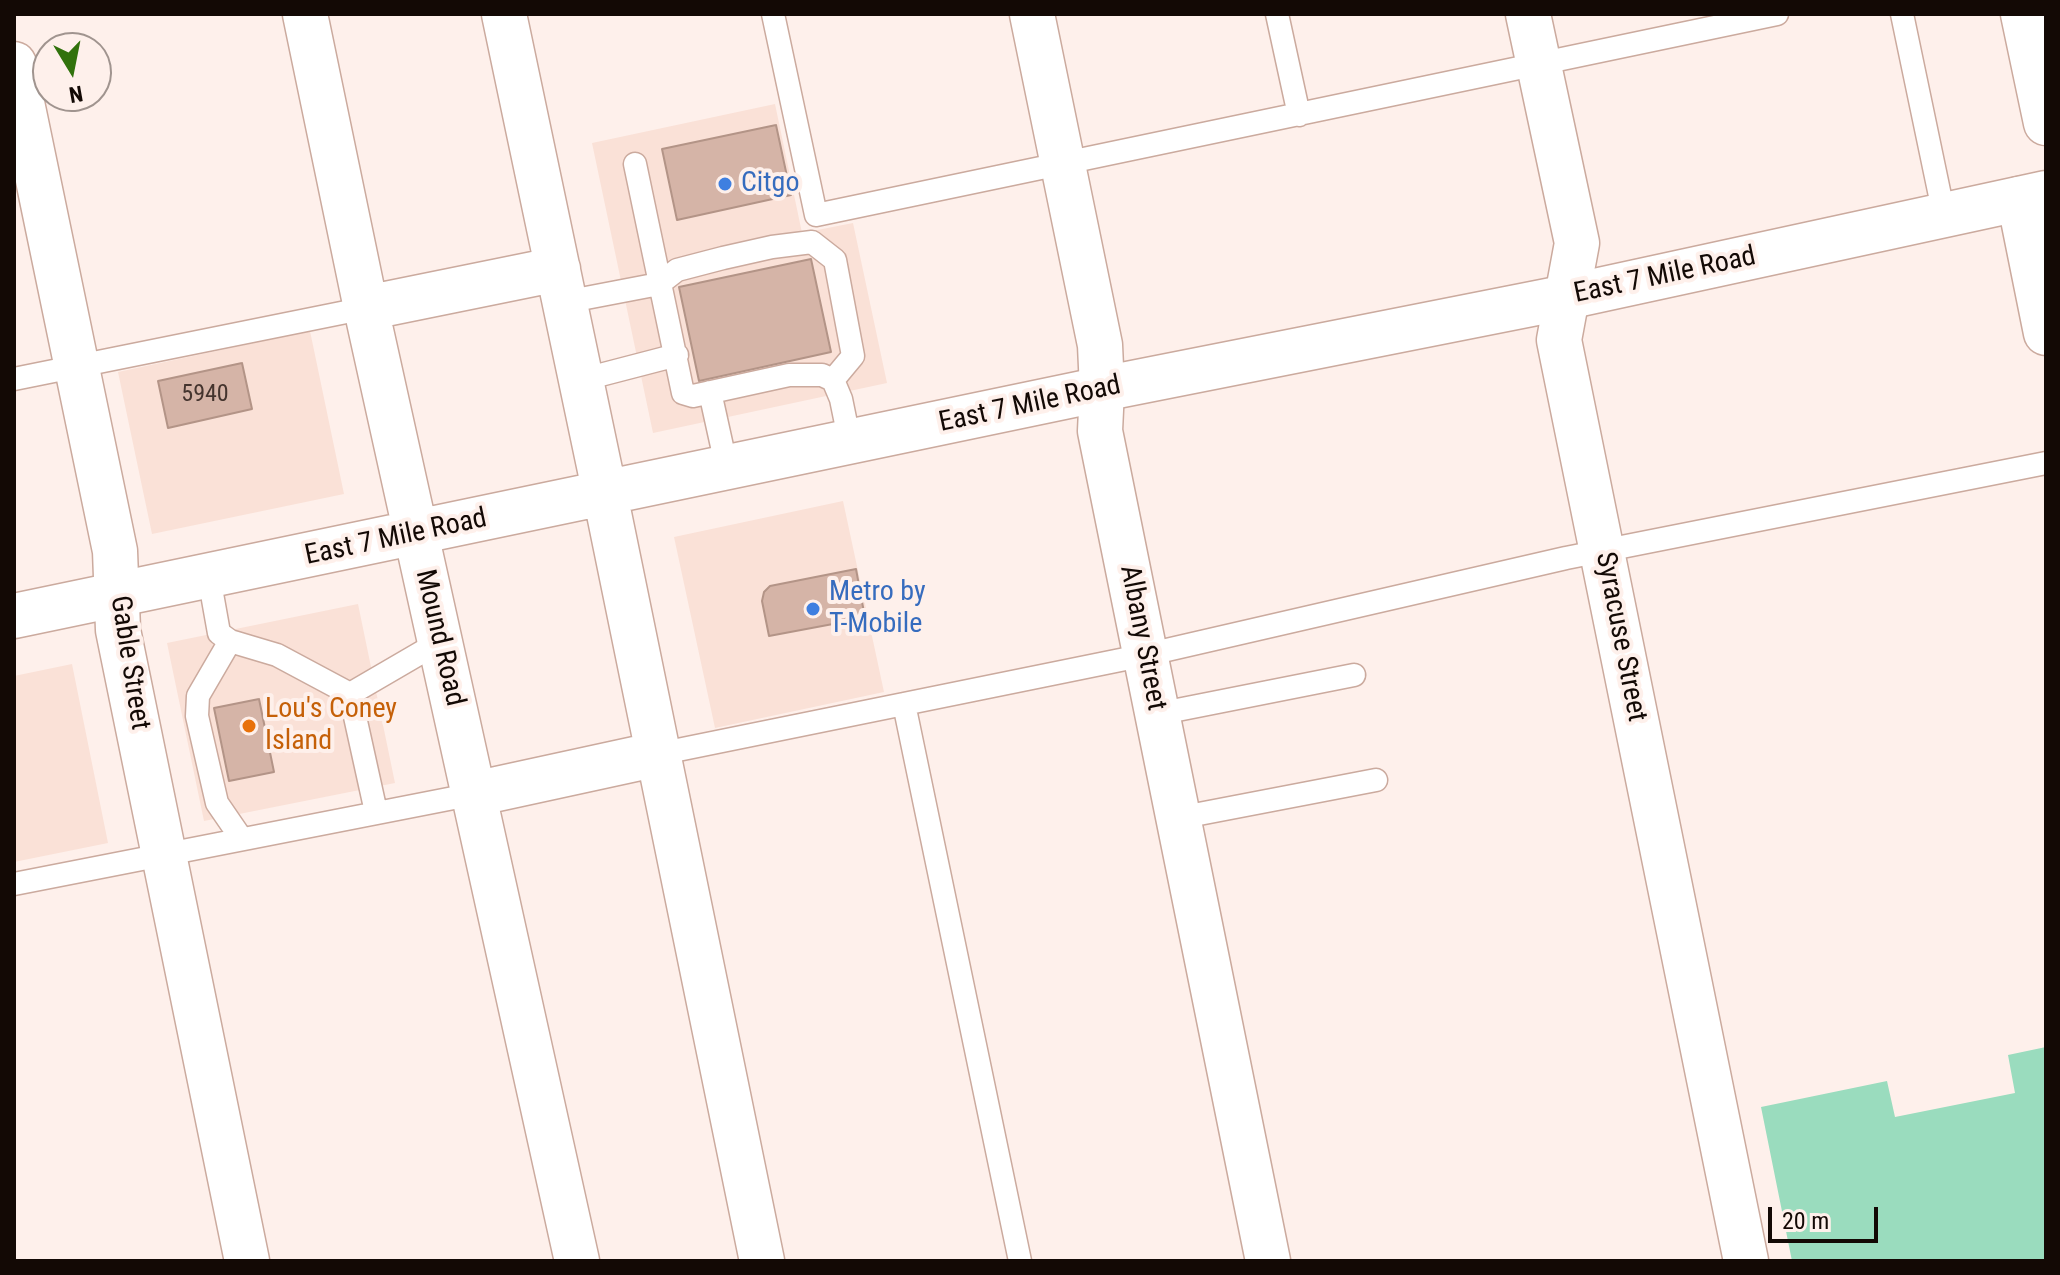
<!DOCTYPE html>
<html>
<head>
<meta charset="utf-8">
<style>
  body { margin:0 }
  #map { position:relative; width:2060px; height:1275px; overflow:hidden; background:#fef0eb; font-family:"Roboto Condensed",sans-serif }
  canvas { display:block }
  .frame { position:absolute; inset:0; border:16px solid #130905; pointer-events:none }
  .north { position:absolute; left:32px; top:32px; width:80px; height:80px; box-sizing:border-box; background:#fef0eb; border:2px solid #a0948f; border-radius:50%; rotate:170deg; font-size:22px; font-weight:700; line-height:32px; text-align:center; color:#130905 }
  .north::after { content:''; display:block; margin:auto; width:28px; height:36px; background:#31720c; clip-path:polygon(50% 0,100% 100%,50% 72%,0 100%) }
  .scale { position:absolute; left:1768px; top:1207px; width:110px; height:36px; box-sizing:border-box; border:4px solid #130905; border-top:0; padding-left:10px; font-size:24px; line-height:28px; white-space:nowrap; color:#130905; -webkit-text-stroke:6px #fef0eb; paint-order:stroke }
</style>
</head>
<body>
<div id="map">
<canvas width="2060" height="1275"></canvas>
<div class="frame"></div>
<div class="north">N</div>
<div class="scale">20 m</div>
</div>
<script>
const context = document.querySelector('canvas').getContext('2d');
context.lineJoin = 'round';
function fill(path, color) {
  context.fillStyle = color;
  context.fill(path, 'evenodd');
}
function toPath(rows) {
  const path = new Path2D();
  for (const r of rows) {
    path.moveTo(r[0], r[1]);
    for (let i = 2; i < r.length; i += 2) path.lineTo(r[i], r[i + 1]);
  }
  return path;
}
function stroke(path, color, width, dash) {
  context.strokeStyle = color;
  context.lineWidth = width;
  context.lineCap = dash ? 'butt' : 'round';
  context.setLineDash(dash || []);
  context.stroke(path);
}
function label(font, color, halo, rows, align = 'center') {
  context.font = font + ' "Roboto Condensed",sans-serif';
  context.lineWidth = 8;
  context.setLineDash([]);
  context.textBaseline = 'middle';
  context.strokeStyle = halo;
  context.fillStyle = color;
  for (const [text, x, y, turn = 0] of rows) {
    context.save();
    context.translate(x, y);
    context.rotate((+turn || 0) * Math.PI / 180);
    context.textAlign = isNaN(turn) ? turn : align;
    if (halo) context.strokeText(text, 0, 0);
    context.fillText(text, 0, 0);
    context.restore();
  }
}
fill(toPath([
  [775,104,802,233,853,223,887,383,653,433,592,143],
  [310,331,344,494,152,534,118,372],
  [843,501,884,692,715,728,674,537],
  [358,604,395,783,204,821,167,643],
  [72,664,108,843,14,862,14,676]
]), '#fae1d7');
fill(toPath([
  [2046,1047,2046,1261,1792,1261,1761,1107,1887,1081,1895,1117,2015,1093,2008,1055]
]), '#9adcbe');
const building = toPath([
  [776,125,791,195,677,220,662,149,776,125],
  [811,259,831,352,699,381,679,287,811,259],
  [242,363,252,409,168,428,158,381,242,363],
  [856,569,865,618,769,636,762,601,764,592,770,586,856,569],
  [259,699,274,772,229,781,214,708,259,699]
]);
fill(building, '#d5b4a7');
stroke(building, '#b39487', 2);
const lane = toPath([
  [773,14,816,215,1777,14],
  [1277,14,1299,115],
  [1902,14,1944,215],
  [635,164,683,393,693,396,789,375,822,375,833,380,841,399,850,443],
  [565,302,659,284,677,270,723,258,772,247,812,242,835,260,853,356,833,380],
  [14,379,366,308],
  [581,380,677,355],
  [710,392,727,469],
  [209,577,219,633,230,641,277,655,350,694],
  [230,641,198,696,197,716,217,803,241,838],
  [904,704,1020,1261],
  [1157,714,1354,675],
  [658,754,1145,655,1566,558,2046,463],
  [376,812,350,694,441,641],
  [1178,818,1376,780],
  [14,884,474,794]
]);
const street = toPath([
  [1032,14,1100,345,1102,389,1100,431,1268,1261],
  [1528,14,1577,243,1559,340,1746,1261],
  [2023,14,2046,123],
  [14,64,115,551,118,630,247,1261],
  [2019,199,2046,333]
]);
const secondary = toPath([
  [305,14,366,308,577,1261],
  [504,14,605,494,762,1261],
  [366,308,558,269],
  [14,616,1102,389,1567,297,2046,193],
  [474,794,658,754]
]);
stroke(lane, '#cbaa9e', 25);
stroke(street, '#cbaa9e', 47);
stroke(secondary, '#cbaa9e', 47);
stroke(lane, '#fff', 22);
stroke(street, '#fff', 44);
stroke(secondary, '#fff', 44);
for (const [x, y, r, color] of [
  [725,184,8,"#3f7fe0"],
  [813,609,8,"#3f7fe0"],
  [249,726,8,"#e8710a"]
]) {
  const dot = new Path2D();
  dot.arc(x, y, r, 0, 2 * Math.PI);
  context.fillStyle = color;
  context.fill(dot);
  stroke(dot, '#fef0eb', 3);
}
label('24px', '#44342e', null, [
  ["5940",205,395]
]);
label('28px', '#366cbe', '#fef0eb', [
  ["Citgo",741,184],
  ["Metro by",829,593],
  ["T-Mobile",829,625]
], 'left');
label('28px', '#130905', '#fef0eb', [
  ["East 7 Mile Road",1665,276,-12],
  ["East 7 Mile Road",1030,405,-12],
  ["East 7 Mile Road",396,538,-12],
  ["Syracuse Street",1620,637,79],
  ["Mound Road",439,638,77],
  ["Albany Street",1142,638,79],
  ["Gable Street",129,663,81]
]);
label('28px', '#c56008', '#fef0eb', [
  ["Lou's Coney",265,710],
  ["Island",265,742]
], 'left');
</script>
</body>
</html>
